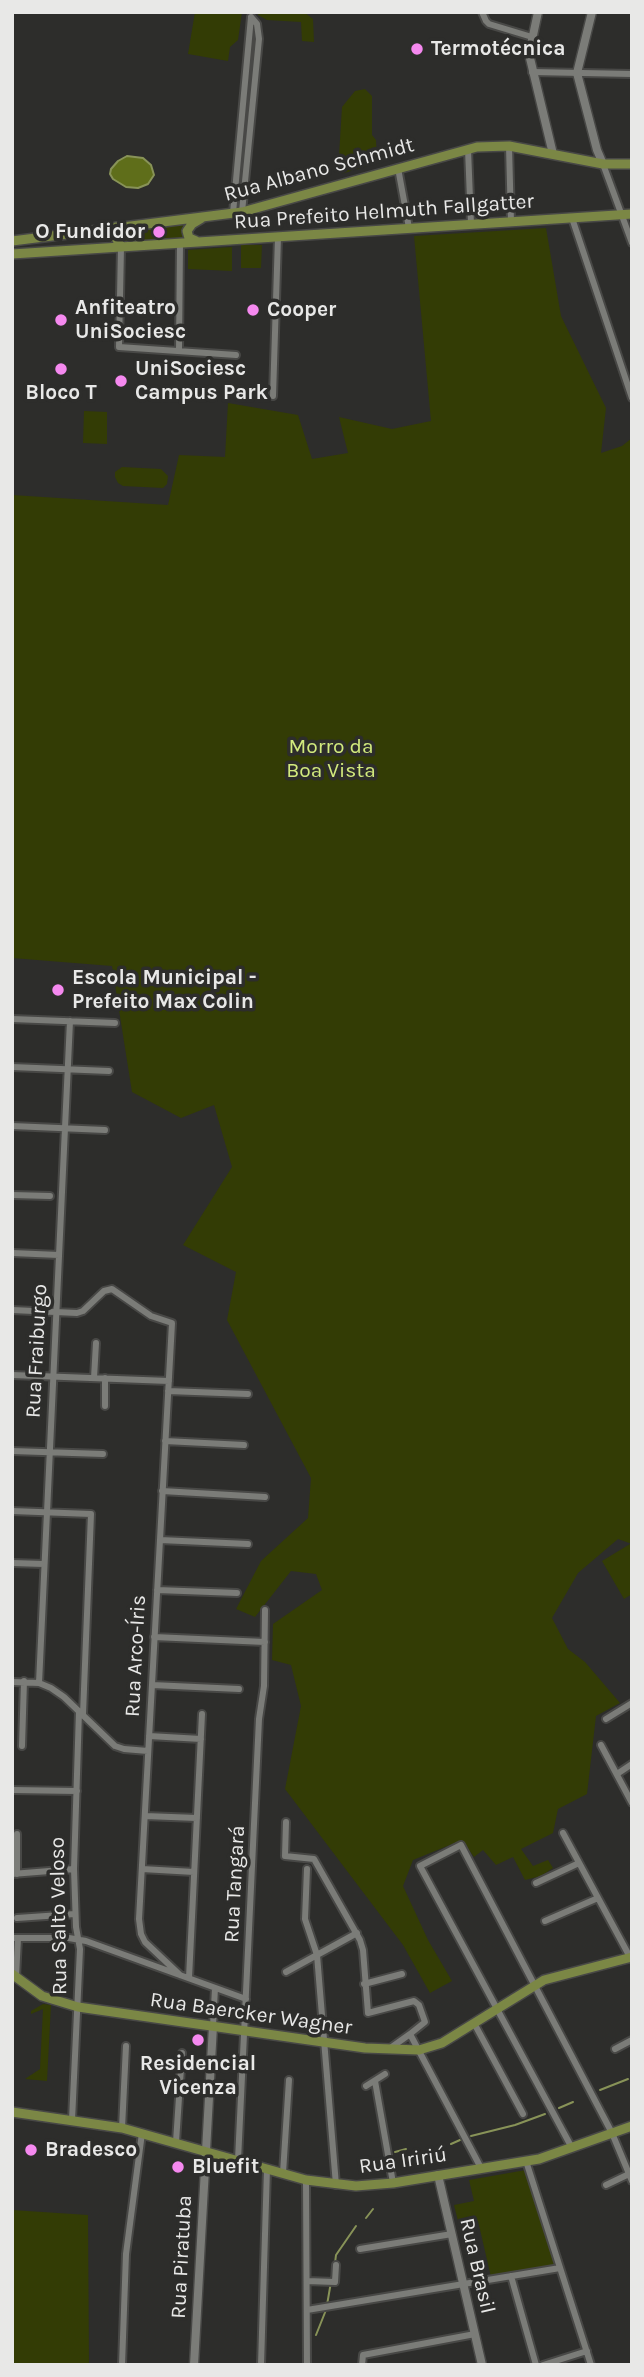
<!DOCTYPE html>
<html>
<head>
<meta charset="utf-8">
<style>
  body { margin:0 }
  #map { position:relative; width:644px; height:2377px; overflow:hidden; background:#2d2d2b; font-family:Karla,sans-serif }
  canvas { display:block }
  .frame { position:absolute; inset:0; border:14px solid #e8e8e7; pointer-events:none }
</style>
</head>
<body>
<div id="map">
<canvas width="644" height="2377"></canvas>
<div class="frame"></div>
</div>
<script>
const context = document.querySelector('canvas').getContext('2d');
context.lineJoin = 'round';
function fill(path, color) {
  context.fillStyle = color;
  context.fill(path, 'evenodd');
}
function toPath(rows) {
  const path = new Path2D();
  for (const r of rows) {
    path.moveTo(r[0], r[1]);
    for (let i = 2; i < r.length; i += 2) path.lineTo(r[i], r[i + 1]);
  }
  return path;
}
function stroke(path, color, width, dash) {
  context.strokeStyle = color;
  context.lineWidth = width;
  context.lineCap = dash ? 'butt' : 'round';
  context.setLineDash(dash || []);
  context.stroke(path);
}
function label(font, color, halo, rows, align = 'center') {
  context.font = font + ' Karla,sans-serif';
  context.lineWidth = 7;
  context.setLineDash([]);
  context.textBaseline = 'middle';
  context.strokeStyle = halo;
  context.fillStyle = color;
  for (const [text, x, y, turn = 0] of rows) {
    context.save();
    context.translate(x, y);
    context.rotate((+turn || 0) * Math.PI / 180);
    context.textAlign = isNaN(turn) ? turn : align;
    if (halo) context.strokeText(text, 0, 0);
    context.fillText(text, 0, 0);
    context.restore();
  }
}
fill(toPath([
  [195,12,242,12,238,40,230,47,228,61,188,54],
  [258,12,304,12,313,19,314,42,302,41,301,22,267,20,258,15],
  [365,89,372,96,372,135,376,140,377,163,341,174,338,172,342,107,355,91],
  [191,221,188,239,127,242,121,240,119,237,120,230],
  [546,228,561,316,606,408,601,453,622,446,632,438,632,1544,618,1539,578,1573,552,1618,568,1649,585,1662,620,1703,596,1716,587,1794,558,1809,553,1833,521,1849,533,1866,548,1860,553,1868,541,1876,525,1880,513,1857,496,1865,483,1850,474,1857,462,1840,413,1860,403,1886,428,1940,452,1981,430,1993,403,1945,285,1789,301,1706,291,1665,272,1660,273,1624,322,1590,316,1574,291,1571,255,1617,236,1609,261,1561,308,1518,311,1478,227,1320,236,1272,183,1245,232,1167,214,1105,181,1118,132,1092,112,966,12,958,12,495,168,505,179,455,225,457,228,403,298,415,312,459,348,453,339,417,392,429,431,421,414,236],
  [241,245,262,245,261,268,241,268],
  [232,247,232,271,188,269,188,250],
  [84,411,107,412,107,444,83,443],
  [122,467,161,469,168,476,167,484,163,488,123,486,118,483,115,477,115,472],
  [630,1544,632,1594,624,1599,602,1561],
  [43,2004,51,2005,47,2081,25,2079,40,2069,43,2009,31,2014,31,2011],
  [526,2170,555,2265,491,2277,478,2221,459,2225,454,2205,474,2201,469,2180],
  [12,2210,88,2215,89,2365,12,2365]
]), '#333c05');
const water = toPath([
  [127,156,143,158,151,165,154,175,148,184,138,188,126,187,113,179,110,174,111,169,118,161,127,156]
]);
fill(water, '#5f6e1a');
stroke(water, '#889358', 2);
stroke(toPath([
  [600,2090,628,2079],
  [559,2108,573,2102],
  [471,2136,515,2125,545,2114],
  [451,2144,460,2140],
  [395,2152,406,2149],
  [366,2218,373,2209],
  [335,2263,336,2255,356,2226],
  [327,2305,332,2276],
  [316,2335,326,2310]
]), '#889358', 2);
const street = toPath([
  [482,12,486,21,489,24,532,37],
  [532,72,632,74],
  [509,146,511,222],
  [468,149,471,224],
  [603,164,632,243],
  [398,168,409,228],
  [242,212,259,39,257,24,251,17],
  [233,213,251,17],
  [572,218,632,398],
  [121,247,119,347,236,355],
  [179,351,180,243],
  [273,396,278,237],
  [12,1019,115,1023],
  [12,1067,109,1071],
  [12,1126,105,1130],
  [12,1195,50,1196],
  [12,1253,59,1255],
  [12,1310,77,1313,83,1311,104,1291,112,1289,151,1316,172,1323,139,1919,141,1934,145,1942,180,1975],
  [12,1375,169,1381],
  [94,1378,96,1343],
  [168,1391,248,1394],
  [105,1406,105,1378],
  [165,1441,244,1445],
  [12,1451,103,1454],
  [162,1491,265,1497],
  [12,1511,91,1514,83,1714],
  [160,1540,248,1544],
  [12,1563,44,1564],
  [157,1590,237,1593],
  [154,1637,265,1642],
  [12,1682,39,1683,51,1688,64,1697,115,1746,124,1749,148,1751],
  [39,1683,70,1021],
  [152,1685,239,1689],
  [606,1719,632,1703],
  [149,1736,201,1739],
  [601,1745,632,1803],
  [22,1746,24,1681],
  [617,1774,632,1764],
  [12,1790,77,1791],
  [145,1816,197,1818],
  [286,1822,285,1856,314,1859,360,1940,363,1950,368,2013,414,2001,419,2005,425,2022,410,2034,481,2168],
  [563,1833,631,1959],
  [142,1869,194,1872],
  [307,1869,305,1919,317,1955,336,2185],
  [12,1874,74,1869],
  [17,1874,17,1834],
  [536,1883,579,1863],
  [17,1918,75,1914],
  [545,1921,598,1898],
  [12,1938,69,1938,86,1941,246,1999],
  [286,1972,357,1933],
  [16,1977,18,1938],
  [189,1978,202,1714],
  [364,1984,402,1974],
  [474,2023,523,2114],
  [213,2026,215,1988],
  [389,2049,410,2034],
  [615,2049,632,2040],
  [375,2081,393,2183],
  [366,2086,385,2074],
  [72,2120,80,1949,76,1927,74,1869,79,1711],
  [122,2128,126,2046],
  [176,2142,182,2053],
  [572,2148,420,1866,461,1845,612,2133,632,2181],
  [238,2160,259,1719,264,1686,265,1610],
  [526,2161,591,2365],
  [283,2173,289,2080],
  [306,2180,307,2365],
  [606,2185,629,2174],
  [360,2249,452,2234],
  [511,2276,536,2365],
  [307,2281,335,2282,336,2265],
  [307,2310,560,2268],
  [122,2365,126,2254,142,2133],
  [261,2365,267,2169],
  [362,2365,363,2355,475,2334],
  [543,2365,587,2351]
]);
const secondary = toPath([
  [538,12,529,54,553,154],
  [592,12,577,73,597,150,603,164],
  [438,2175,482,2365],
  [194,2365,213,2026]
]);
const primary = toPath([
  [116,227,116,238,121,247],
  [12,241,242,212,477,147,509,146,603,164,632,164],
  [196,241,189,238,187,231,192,224,202,218],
  [12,254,632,214],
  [12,1974,42,1996,78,2007,365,2048,419,2050,442,2043,544,1980,632,1957],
  [12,2112,122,2128,306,2180,356,2186,393,2183,539,2159,632,2126]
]);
stroke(street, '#484846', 10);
stroke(secondary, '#484846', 11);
stroke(primary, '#484846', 12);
stroke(street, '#7b7c78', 6);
stroke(secondary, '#7b7c78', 8);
stroke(primary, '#7b8745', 9);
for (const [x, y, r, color] of [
  [417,49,7,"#f589ef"],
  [159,232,7,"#f589ef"],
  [253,310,7,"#f589ef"],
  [61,320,7,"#f589ef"],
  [61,369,7,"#f589ef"],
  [121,381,7,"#f589ef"],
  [58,990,7,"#f589ef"],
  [198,2040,7,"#f589ef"],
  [31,2150,7,"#f589ef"],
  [178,2167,7,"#f589ef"]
]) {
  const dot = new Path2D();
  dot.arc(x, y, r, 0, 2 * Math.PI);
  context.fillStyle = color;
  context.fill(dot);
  stroke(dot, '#2d2d2b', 2.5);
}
label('bold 21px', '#e8e8e7', '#2d2d2b', [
  ["Termotécnica",431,49],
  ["O Fundidor",145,232,"right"],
  ["Anfiteatro",75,308],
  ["UniSociesc",75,332],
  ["Cooper",267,310],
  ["UniSociesc",135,369],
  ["Campus Park",135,393],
  ["Bloco T",61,393,"center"],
  ["Escola Municipal -",72,978],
  ["Prefeito Max Colin",72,1002],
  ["Residencial",198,2064,"center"],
  ["Vicenza",198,2088,"center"],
  ["Bradesco",45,2150],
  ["Bluefit",192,2167]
], 'left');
label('21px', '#e8e8e7', '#2d2d2b', [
  ["Rua Albano Schmidt",319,170,-15],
  ["Rua Prefeito Helmuth Fallgatter",384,212,-4],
  ["Rua Fraiburgo",37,1351,-87],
  ["Rua Arco-Íris",136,1656,-87],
  ["Rua Tangará",235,1884,-87],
  ["Rua Salto Veloso",59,1916,-91],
  ["Rua Baercker Wagner",251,2014,8],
  ["Rua Iririú",403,2161,-8],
  ["Rua Piratuba",182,2257,-87],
  ["Rua Brasil",477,2266,77]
]);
label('21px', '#d2ea7d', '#2d2d2b', [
  ["Morro da",331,747],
  ["Boa Vista",331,771]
]);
</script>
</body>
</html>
